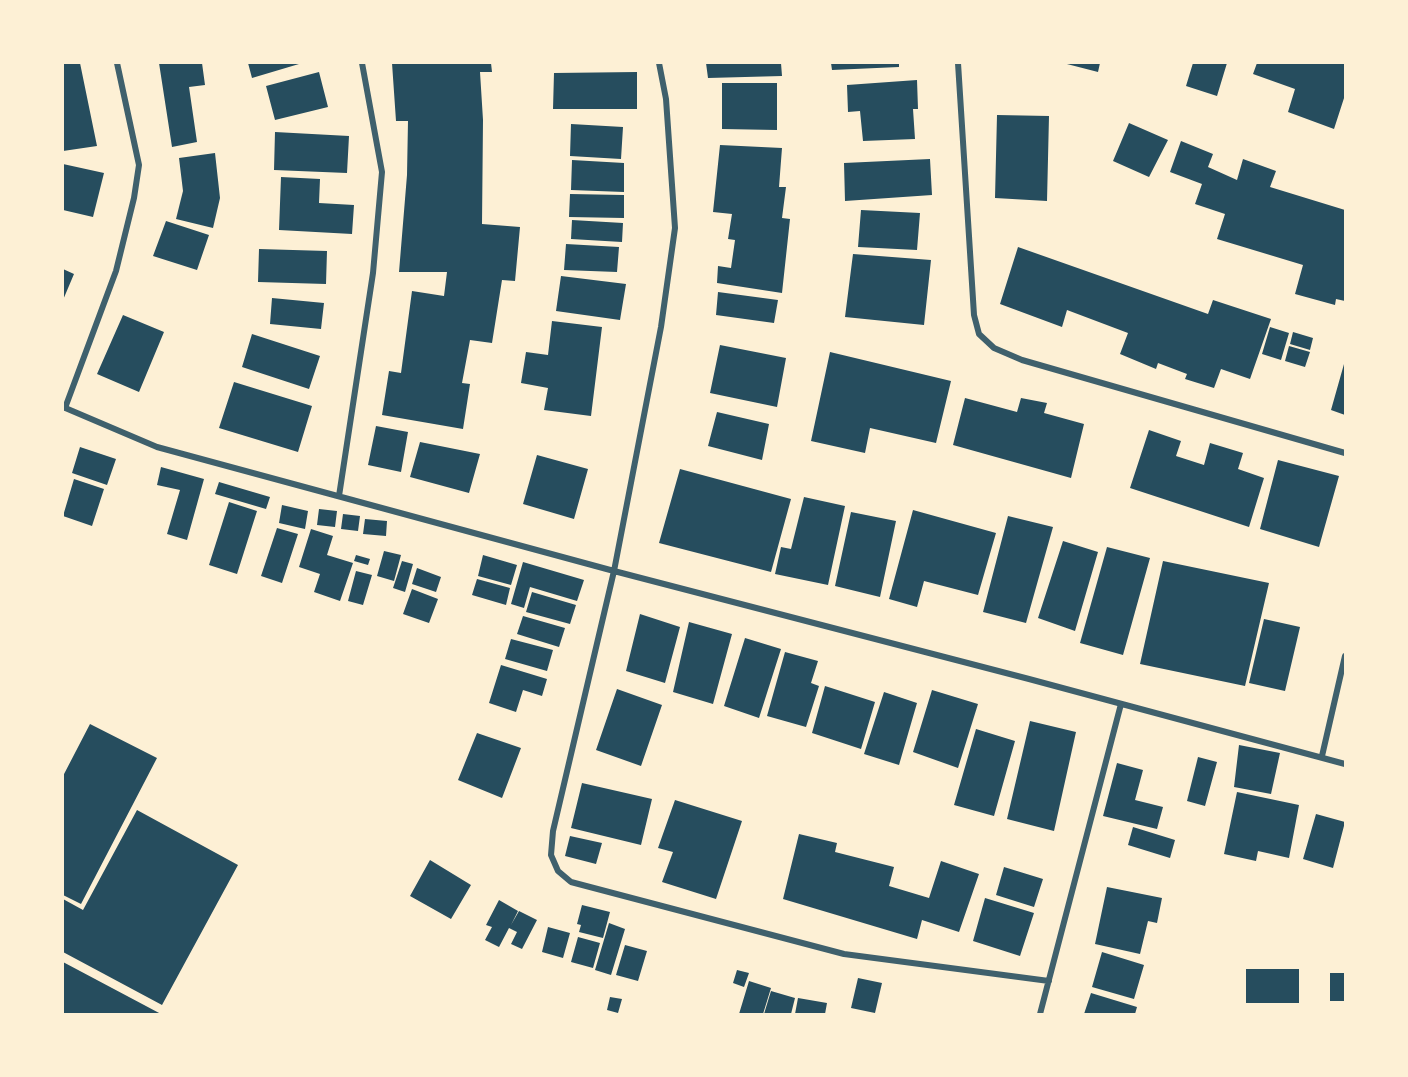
<!DOCTYPE html>
<html>
<head>
<meta charset="utf-8">
<style>
  body { margin:0 }
  #map { position:relative; width:1408px; height:1077px; overflow:hidden; background:#fdf0d5; font-family:"Noto Sans",sans-serif }
  canvas { display:block }
  .frame { position:absolute; inset:0; border:64px solid #fdf0d5; pointer-events:none }
</style>
</head>
<body>
<div id="map">
<canvas width="1408" height="1077"></canvas>
<div class="frame"></div>
</div>
<script>
const context = document.querySelector('canvas').getContext('2d');
context.lineJoin = 'round';
function fill(path, color) {
  context.fillStyle = color;
  context.fill(path, 'evenodd');
}
function toPath(rows) {
  const path = new Path2D();
  for (const r of rows) {
    path.moveTo(r[0], r[1]);
    for (let i = 2; i < r.length; i += 2) path.lineTo(r[i], r[i + 1]);
  }
  return path;
}
function stroke(path, color, width, dash) {
  context.strokeStyle = color;
  context.lineWidth = width;
  context.lineCap = dash ? 'butt' : 'round';
  context.setLineDash(dash || []);
  context.stroke(path);
}
fill(toPath([
  [80,63,97,146,63,151,63,64],
  [159,63,202,63,205,85,189,87,197,142,172,147],
  [248,63,298,63,299,64,252,78],
  [392,63,491,63,492,72,480,72,483,120,482,224,520,227,515,281,502,280,492,343,470,340,462,383,470,384,463,429,382,415,389,371,401,373,412,291,444,296,447,272,399,272,407,175,408,121,396,121],
  [706,63,781,63,782,76,708,78],
  [831,63,899,63,899,67,832,70],
  [1063,63,1100,63,1098,72],
  [1193,63,1227,63,1217,96,1186,86],
  [1257,63,1345,63,1345,95,1334,129,1288,112,1295,89,1253,74],
  [319,72,328,107,275,120,266,86],
  [637,72,637,109,553,109,554,73],
  [917,80,918,109,913,109,915,139,863,141,860,111,848,112,847,85],
  [722,83,777,83,777,130,722,129],
  [997,115,1049,116,1047,201,995,198],
  [1129,123,1168,140,1149,177,1113,161],
  [571,124,623,127,621,159,570,156],
  [275,132,349,136,347,173,274,170],
  [1181,141,1213,154,1208,167,1237,180,1243,159,1276,171,1270,187,1345,210,1345,301,1336,299,1335,305,1295,294,1303,265,1217,239,1225,214,1195,204,1202,184,1170,172],
  [720,145,782,148,779,187,786,187,782,218,790,219,782,293,717,283,718,266,731,268,735,240,728,239,732,214,713,212],
  [215,153,220,198,213,228,176,219,183,191,179,158],
  [930,159,932,195,845,201,844,163],
  [572,160,624,163,624,192,571,190],
  [63,164,104,173,93,217,63,210],
  [281,177,320,179,319,203,354,205,352,234,279,230],
  [570,194,624,195,624,218,569,217],
  [861,210,920,213,917,250,858,247],
  [572,220,623,223,622,242,571,239],
  [166,221,209,235,197,270,153,256],
  [566,244,619,247,617,272,564,270],
  [1018,247,1208,314,1213,300,1271,319,1250,379,1221,369,1214,388,1185,379,1187,374,1158,363,1156,369,1120,354,1128,333,1067,310,1062,327,1000,304],
  [259,249,327,251,326,284,258,282],
  [853,254,931,260,924,325,845,317],
  [63,269,74,274,63,300],
  [561,276,626,284,620,320,556,311],
  [718,292,778,300,774,323,716,315],
  [272,298,324,303,321,329,270,324],
  [123,315,164,332,139,392,97,374],
  [552,321,602,327,591,416,544,410,548,388,521,383,526,352,548,355],
  [1270,327,1289,333,1281,360,1262,354],
  [1293,332,1313,338,1310,350,1290,344],
  [252,334,320,356,309,389,242,367],
  [720,345,786,358,777,407,710,393],
  [1289,346,1310,352,1305,367,1285,361],
  [830,352,951,381,936,443,870,428,865,453,811,441],
  [1344,364,1345,364,1345,415,1331,410],
  [234,382,312,406,298,452,219,428],
  [965,398,1017,412,1021,398,1047,403,1044,413,1084,424,1071,478,953,445],
  [717,412,769,424,762,460,708,446],
  [376,426,408,432,401,472,368,465],
  [1149,430,1181,441,1176,456,1204,465,1210,443,1243,453,1238,469,1264,478,1249,527,1130,488],
  [420,442,480,454,469,493,410,477],
  [80,447,116,459,107,485,72,473],
  [537,455,588,469,574,519,523,504],
  [1278,460,1339,476,1319,547,1260,529],
  [161,467,204,479,187,540,167,534,180,490,157,485],
  [680,469,791,499,771,572,659,543],
  [74,479,104,489,92,526,63,516],
  [219,482,270,497,266,509,215,494],
  [804,497,845,506,828,585,775,574,781,547,791,549],
  [229,502,257,511,237,574,209,565],
  [282,505,308,511,305,529,279,523],
  [319,509,337,511,335,527,317,525],
  [913,510,996,533,978,595,924,581,917,607,889,599],
  [851,512,896,521,880,597,835,586],
  [343,514,360,516,358,531,341,529],
  [1008,516,1053,527,1026,623,983,612],
  [365,519,387,521,386,536,363,534],
  [277,528,298,534,282,583,261,576],
  [311,529,333,536,327,555,353,563,340,601,314,592,320,574,299,567],
  [1063,541,1098,552,1075,631,1038,618],
  [1107,547,1150,558,1123,655,1080,643],
  [384,551,401,555,394,581,377,576],
  [356,555,370,559,368,565,354,561],
  [483,555,517,565,511,585,478,576],
  [402,561,413,564,405,592,393,588],
  [1163,561,1269,583,1245,686,1140,664],
  [523,562,584,580,577,601,530,587,524,608,511,604],
  [417,568,441,577,436,592,412,584],
  [356,571,372,575,363,605,348,601],
  [477,579,510,588,506,605,472,595],
  [412,589,438,599,429,623,403,614],
  [532,592,576,605,570,624,526,612],
  [640,614,680,627,665,683,626,671],
  [523,616,565,628,559,647,517,634],
  [1264,619,1300,627,1285,691,1249,683],
  [689,622,732,634,713,704,673,692],
  [745,638,781,649,759,718,724,706],
  [511,639,553,650,547,671,505,659],
  [785,652,818,661,811,683,819,686,806,727,767,716],
  [501,665,547,679,542,696,523,690,516,712,489,703],
  [825,686,875,702,861,749,812,733],
  [617,689,662,705,641,766,596,750],
  [932,690,978,704,958,768,913,752],
  [884,692,917,703,899,765,864,754],
  [1030,721,1076,732,1054,831,1007,819],
  [90,724,157,758,81,904,63,895,63,776],
  [976,729,1015,741,994,816,954,805],
  [477,733,521,748,502,798,458,780],
  [1239,745,1280,753,1271,794,1234,787],
  [1198,757,1217,762,1205,806,1187,801],
  [1117,763,1143,770,1135,800,1163,807,1157,829,1103,816],
  [582,783,652,799,641,845,571,828],
  [1237,792,1299,805,1289,858,1258,851,1256,861,1224,854],
  [675,800,742,821,716,899,662,882,673,852,658,848],
  [137,810,238,865,162,1005,63,952,63,899,83,910],
  [1316,814,1345,822,1333,868,1303,859],
  [1133,827,1175,840,1170,858,1128,845],
  [799,834,837,843,835,852,894,867,889,886,929,898,941,861,979,874,959,932,922,920,917,939,783,899],
  [570,836,602,843,596,864,565,856],
  [430,860,471,885,451,919,410,896],
  [1004,867,1043,879,1034,907,996,895],
  [1107,887,1162,898,1157,923,1148,921,1140,954,1095,944],
  [985,898,1034,913,1020,956,973,941],
  [499,900,518,911,511,925,519,911,537,920,522,949,511,944,517,932,509,928,499,947,485,940,492,927,486,925],
  [582,905,610,912,603,938,579,932,581,925,577,924],
  [609,923,625,929,611,975,595,970],
  [548,927,570,933,563,958,542,952],
  [578,937,600,943,593,968,571,962],
  [625,945,647,951,638,981,616,975],
  [1102,952,1144,965,1134,999,1092,987],
  [63,962,161,1014,63,1014],
  [1246,969,1299,969,1299,1003,1246,1003],
  [737,970,749,973,744,987,733,983],
  [1330,973,1345,973,1345,1001,1330,1001],
  [858,978,882,983,875,1013,851,1008],
  [749,981,771,988,763,1014,739,1014],
  [771,991,795,998,791,1014,764,1014],
  [1091,993,1137,1007,1135,1014,1084,1014],
  [610,997,622,999,618,1013,607,1010],
  [798,998,827,1003,825,1014,795,1014]
]), '#264d5e');
stroke(toPath([
  [659,63,666,99,675,228,661,327,614,571,553,831,551,855,558,871,571,882,844,954,1049,981],
  [958,63,974,315,979,334,994,348,1022,360,1345,453],
  [63,407,157,447,614,571,1029,679,1345,764],
  [65,408,116,271,134,198,139,165,117,63],
  [339,496,373,273,382,172,362,63],
  [1322,756,1345,656],
  [1040,1014,1121,704]
]), '#3f606c', 6);
</script>
</body>
</html>
